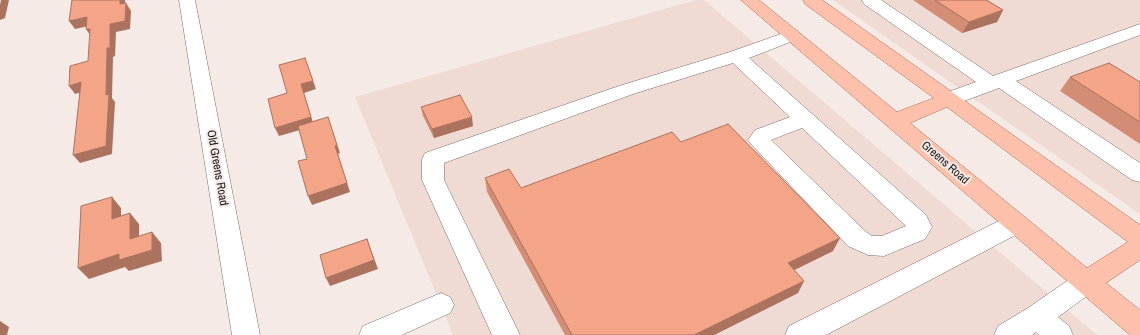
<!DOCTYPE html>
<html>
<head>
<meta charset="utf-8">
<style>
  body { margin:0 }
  canvas { display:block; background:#f5eae6 }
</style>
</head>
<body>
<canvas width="1140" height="335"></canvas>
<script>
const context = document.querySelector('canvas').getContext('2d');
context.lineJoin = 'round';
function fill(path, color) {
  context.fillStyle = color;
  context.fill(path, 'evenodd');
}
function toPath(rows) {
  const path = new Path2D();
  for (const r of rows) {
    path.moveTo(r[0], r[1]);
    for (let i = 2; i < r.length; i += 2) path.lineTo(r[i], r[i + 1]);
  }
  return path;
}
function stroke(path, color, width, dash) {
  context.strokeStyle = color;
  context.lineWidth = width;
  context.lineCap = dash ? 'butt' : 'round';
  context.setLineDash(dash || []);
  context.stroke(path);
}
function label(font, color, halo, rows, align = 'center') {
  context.font = font + ' "Archivo Narrow",sans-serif';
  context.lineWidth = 4;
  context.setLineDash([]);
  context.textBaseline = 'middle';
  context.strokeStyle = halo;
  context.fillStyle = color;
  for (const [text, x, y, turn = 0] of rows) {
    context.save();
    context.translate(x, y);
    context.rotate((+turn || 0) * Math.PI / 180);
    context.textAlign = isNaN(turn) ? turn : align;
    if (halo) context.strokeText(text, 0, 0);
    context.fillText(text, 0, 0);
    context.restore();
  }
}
fill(toPath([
  [696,0,704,0,1097,335,453,335,355,97],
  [833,0,1140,0,1140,214,940,75]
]), '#efdbd4');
const minor = toPath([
  [179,0,195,0,260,335,232,335,179,0],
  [862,0,881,0,993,76,1140,24,1140,35,1016,81,1140,163,1140,182,1132,180,999,88,956,104,949,105,942,104,939,99,942,94,976,82,864,4,862,0],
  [792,30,798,31,801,35,798,39,749,58,926,215,932,227,925,239,884,256,868,255,848,246,752,145,748,140,755,130,790,117,733,63,633,94,444,163,444,180,520,335,492,335,422,180,422,159,425,153,619,86,730,52,792,30],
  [802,128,906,226,882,236,872,236,866,232,771,140,802,128],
  [1015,215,1023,217,1027,224,1023,231,826,335,785,335,789,326,1007,217,1015,215],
  [1086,271,1095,274,1099,282,1095,290,1058,317,1069,326,1073,335,1039,335,1036,332,1032,335,994,335,998,326,1028,308,1077,274,1086,271],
  [441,293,450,297,454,305,450,313,402,335,359,335,363,326,441,293]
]);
const major = toPath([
  [741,0,759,0,897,112,934,98,805,4,803,0,822,0,1140,225,1140,260,1106,283,1140,310,1140,335,1130,335,741,0],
  [947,107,1128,242,1087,268,910,123,947,107]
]);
stroke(minor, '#766d69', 1);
stroke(major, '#ad6a51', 1);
fill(minor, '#fff');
fill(major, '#fdc0aa');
fill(toPath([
  [913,0,988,0,987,0,1003,10,997,22,962,33],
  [1070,77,1140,82,1140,144,1060,91],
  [421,107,473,126,434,138,423,116],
  [681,142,833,251,794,270,798,293,714,335,565,335,487,192,485,178,521,188]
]), '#d28d74');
fill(toPath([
  [1,0,9,0,5,18,0,20,0,5],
  [120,0,125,0,125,12,120,4],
  [126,3,131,11,130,29,116,32,115,56,113,57,112,98,115,102,112,154,80,163,73,155,106,95,107,48,110,24],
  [1003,10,997,22,962,33,969,22],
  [87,17,93,25,75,29,69,21],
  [86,29,90,29,92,38],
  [305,58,316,89,304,93,314,126,279,136,275,128,301,84],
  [81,82,87,91,75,94,69,86],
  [328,117,340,153,338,154,350,192,312,205,308,196,335,146],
  [472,117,473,126,434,138,432,129],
  [112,197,121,208,121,230,112,219],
  [130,213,139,224,139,250,130,239],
  [152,232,161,243,162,261,129,271,125,267,89,279,78,268],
  [840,238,833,251,782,276,788,263],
  [367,239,378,269,330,286,326,278],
  [804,281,798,293,714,335,694,335],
  [0,321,9,327,7,335,0,335]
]), '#ab735e');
const building = toPath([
  [72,0,120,0,120,4,126,3,125,21,110,24,110,48,107,48,106,95,109,94,106,146,73,155,81,82,69,86,70,66,88,61,90,29,86,29,87,17,69,21,72,0],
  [935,0,986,0,1003,10,969,22,935,0],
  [305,58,313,81,301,84,311,117,275,128,268,99,287,93,279,65,305,58],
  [1109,63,1140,82,1140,122,1070,77,1109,63],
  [460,95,472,117,432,129,421,107,460,95],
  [328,117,337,145,335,146,347,183,308,196,298,161,307,159,298,126,328,117],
  [728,124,840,238,788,263,804,281,694,335,572,335,485,178,509,169,521,188,672,132,681,142,728,124],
  [112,197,112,219,130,213,130,239,152,232,152,250,119,260,119,254,78,268,81,206,112,197],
  [367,239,374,260,326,278,320,255,367,239]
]);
fill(building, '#f4a487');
stroke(building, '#ab735e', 1);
label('12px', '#1b1716', '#f5eae6', [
  ["Greens Road",945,163,41],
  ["Old Greens Road",217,168,80]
]);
</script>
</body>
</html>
